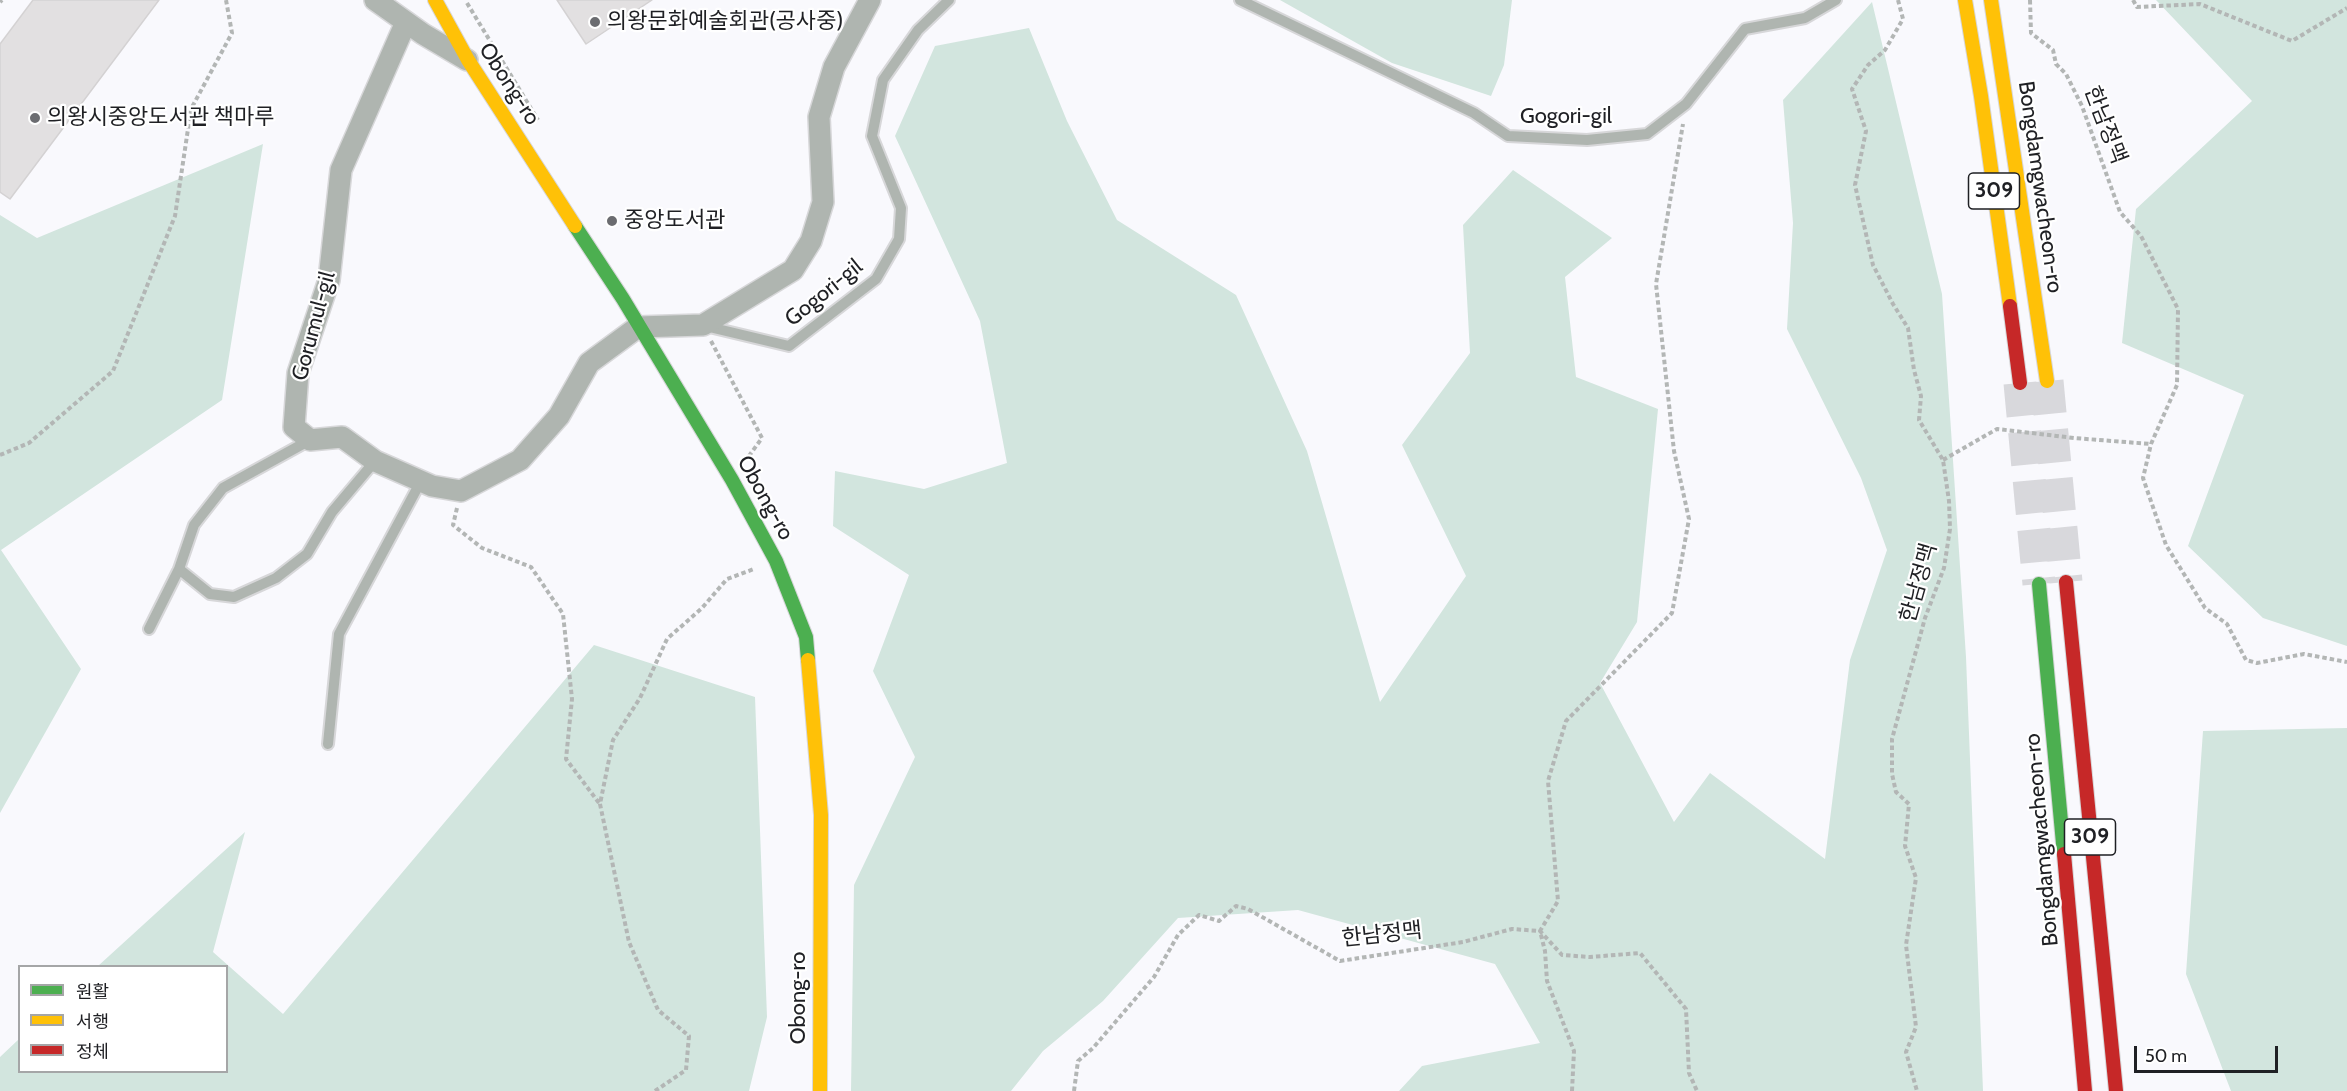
<!DOCTYPE html>
<html>
<head>
<meta charset="utf-8">
<style>
  body { margin:0 }
  #map { position:relative; width:2347px; height:1091px; overflow:hidden; background:#f9f9fd; font-family:Cabin,"Noto Sans KR",sans-serif }
  canvas { display:block }
  .legend { position:absolute; left:18px; top:965px; width:210px; height:108px; box-sizing:border-box; background:#fff; border:2px solid #a5a6a7; margin:0; padding:8px 10px; list-style:none; font-size:18px; color:#1f2024 }
  .legend li { display:flex; align-items:center; gap:12px; height:30px }
  .legend b { width:30px; border:2px solid #a5a6a7 }
  .scale { position:absolute; left:2134px; top:1046px; width:144px; height:27px; box-sizing:border-box; border:3px solid #1f2024; border-top:0; padding-left:8px; font-size:18px; line-height:21px; white-space:nowrap; color:#1f2024; -webkit-text-stroke:4px #fff; paint-order:stroke }
</style>
</head>
<body>
<div id="map">
<canvas width="2347" height="1091"></canvas>
<ul class="legend">
<li><b style="height:8px;background:#4caf50"></b>원활</li>
<li><b style="height:8px;background:#ffc107"></b>서행</li>
<li><b style="height:8px;background:#c62828"></b>정체</li>
</ul>
<div class="scale">50 m</div>
</div>
<script>
const context = document.querySelector('canvas').getContext('2d');
context.lineJoin = 'round';
function fill(path, color) {
  context.fillStyle = color;
  context.fill(path, 'evenodd');
}
function toPath(rows) {
  const path = new Path2D();
  for (const r of rows) {
    path.moveTo(r[0], r[1]);
    for (let i = 2; i < r.length; i += 2) path.lineTo(r[i], r[i + 1]);
  }
  return path;
}
function stroke(path, color, width, dash) {
  context.strokeStyle = color;
  context.lineWidth = width;
  context.lineCap = dash ? 'butt' : 'round';
  context.setLineDash(dash || []);
  context.stroke(path);
}
function label(font, color, halo, rows, align = 'center') {
  context.font = font + ' Cabin,"Noto Sans KR",sans-serif';
  context.lineWidth = 4.5;
  context.setLineDash([]);
  context.textBaseline = 'middle';
  context.strokeStyle = halo;
  context.fillStyle = color;
  for (const [text, x, y, turn = 0] of rows) {
    context.save();
    context.translate(x, y);
    context.rotate((+turn || 0) * Math.PI / 180);
    context.textAlign = isNaN(turn) ? turn : align;
    if (halo) context.strokeText(text, 0, 0);
    context.fillText(text, 0, 0);
    context.restore();
  }
}
fill(toPath([
  [1280,0,1512,0,1504,65,1491,96,1392,63],
  [2156,0,2347,0,2347,646,2263,618,2188,546,2244,395,2122,343,2136,209,2252,101],
  [1872,2,1942,294,1966,657,1983,1091,1399,1091,1422,1066,1540,1043,1495,964,1298,910,1178,918,1103,1001,1043,1051,1011,1091,851,1091,854,885,915,757,873,671,909,575,833,526,835,471,924,489,1007,463,980,321,895,136,935,46,1029,28,1067,121,1117,220,1236,295,1307,451,1380,702,1466,576,1402,445,1470,353,1463,225,1513,170,1612,238,1565,277,1576,377,1658,409,1637,622,1600,683,1674,822,1710,773,1825,859,1850,660,1887,550,1861,478,1787,329,1793,223,1783,100],
  [263,144,222,400,1,550,81,669,0,813,0,215,37,238],
  [594,645,755,697,767,1017,749,1091,0,1091,0,1057,19,1039,20,1072,226,1072,226,966,98,966,245,832,213,952,283,1014],
  [2347,728,2347,1091,2231,1091,2186,974,2203,731]
]), '#d2e5de');
const building = toPath([
  [33,0,159,0,10,199,0,192,0,44,33,0],
  [557,0,652,0,586,44,557,0]
]);
fill(building, '#e2e0e1');
stroke(building, '#d4d2d3', 1.5);
stroke(toPath([
  [2047,381,2066,582],
  [2020,383,2039,584]
]), '#d8d8dc', 33, [33, 16]);
const lane = toPath([
  [1240,0,1474,113,1508,136,1587,140,1647,134,1686,104,1745,29,1805,18,1836,0],
  [705,326,789,346,876,279,899,239,901,208,872,136,883,80,918,30,949,0],
  [179,569,210,594,234,597,276,578,307,554,332,512,375,461],
  [149,629,179,569,194,525,223,488,310,440],
  [328,744,339,634,421,481]
]);
const street = toPath([
  [375,0,423,34,467,60],
  [406,22,341,170,329,280,298,373,294,427,310,440,342,437,375,461,432,486,461,491,520,460,559,416,589,363,638,327,703,325,793,270,811,241,823,202,819,117,834,67,870,0]
]);
const fast = toPath([
  [575,226,623,299,732,480,776,561,806,637,808,660],
  [2039,584,2064,854]
]);
const slow = toPath([
  [435,0,468,60,575,226],
  [1965,0,1981,96,2010,306],
  [1991,0,2047,381],
  [808,660,821,815,820,1091]
]);
const jam = toPath([
  [2010,306,2020,383],
  [2066,582,2116,1091],
  [2064,854,2085,1091]
]);
stroke(lane, '#d7d7d9', 14);
stroke(street, '#d7d7d9', 24);
stroke(fast, '#d7d7d9', 16);
stroke(slow, '#d7d7d9', 16);
stroke(jam, '#d7d7d9', 16);
stroke(toPath([
  [1898,0,1903,19,1885,50,1868,65,1852,89,1866,131,1855,185,1873,265,1893,304,1908,328,1914,370,1921,396,1919,420,1943,460,1949,501,1950,529,1944,568,1925,618,1892,739,1892,774,1896,792,1909,804,1905,846,1916,878,1906,945,1916,1027,1906,1052,1917,1091],
  [2030,0,2031,33,2053,50,2056,64,2066,74,2082,106,2120,212,2141,236,2178,309,2177,385,2151,444,2143,478,2166,545,2205,608,2227,624,2246,660,2257,663,2304,654,2347,662],
  [2133,0,2137,7,2200,4,2292,41,2347,8],
  [0,2,2,0],
  [467,3,538,120],
  [711,341,762,438,746,460],
  [0,455,29,443,113,371,175,216,191,109,232,33,226,0],
  [1943,460,1997,429,2074,438,2151,444],
  [457,508,453,525,482,548,531,567,563,614,572,699,566,759,599,803],
  [655,1091,686,1070,689,1036,658,1010,629,942,600,804,613,740,640,698,667,639,702,608,727,579,754,569],
  [1074,1091,1078,1061,1093,1048,1154,977,1178,935,1199,915,1219,921,1236,906,1248,909,1340,961,1463,942,1512,929,1540,931,1562,955,1590,957,1640,953,1686,1009,1689,1073,1697,1091],
  [1572,1091,1574,1051,1547,981,1545,951,1540,931,1558,901,1548,781,1566,721,1672,613,1689,519,1674,451,1656,284,1683,124]
]), '#b3b6b5', 4, [4.5, 3]);
stroke(lane, '#afb5b0', 10);
stroke(street, '#afb5b0', 21);
stroke(fast, '#4caf50', 14);
stroke(slow, '#ffc107', 14);
stroke(jam, '#c62828', 14);
for (const [x, y, r, color] of [
  [595,22,6,"#6b6c70"],
  [35,118,6,"#6b6c70"],
  [612,221,6,"#6b6c70"]
]) {
  const dot = new Path2D();
  dot.arc(x, y, r, 0, 2 * Math.PI);
  context.fillStyle = color;
  context.fill(dot);
  stroke(dot, '#fff', 2);
}
for (const [x, y, w] of [
  [1994,191,51],
  [2090,837,51]
]) {
  const box = new Path2D();
  box.roundRect(x - w / 2, y - 18, w, 36, 4.5);
  context.fillStyle = '#fff';
  context.fill(box);
  stroke(box, '#1f2024', 1.5);
}
label('bold 21px', '#1f2024', null, [
  ["309",1994,191],
  ["309",2090,837]
]);
label('22px', '#1f2024', '#fff', [
  ["의왕문화예술회관(공사중)",607,22],
  ["의왕시중앙도서관 책마루",47,118],
  ["중앙도서관",624,221]
], 'left');
label('22px', '#1f2024', '#fff', [
  ["Obong-ro",509,84,57],
  ["Gogori-gil",1566,117],
  ["한남정맥",2105,125,69],
  ["Bongdamgwacheon-ro",2040,187,82],
  ["Gogori-gil",824,293,-39],
  ["Gorumul-gil",314,326,-75],
  ["Obong-ro",765,498,61],
  ["한남정맥",1919,583,-74],
  ["Bongdamgwacheon-ro",2042,840,-95],
  ["한남정맥",1382,935,-6],
  ["Obong-ro",799,998,-90]
]);
</script>
</body>
</html>
